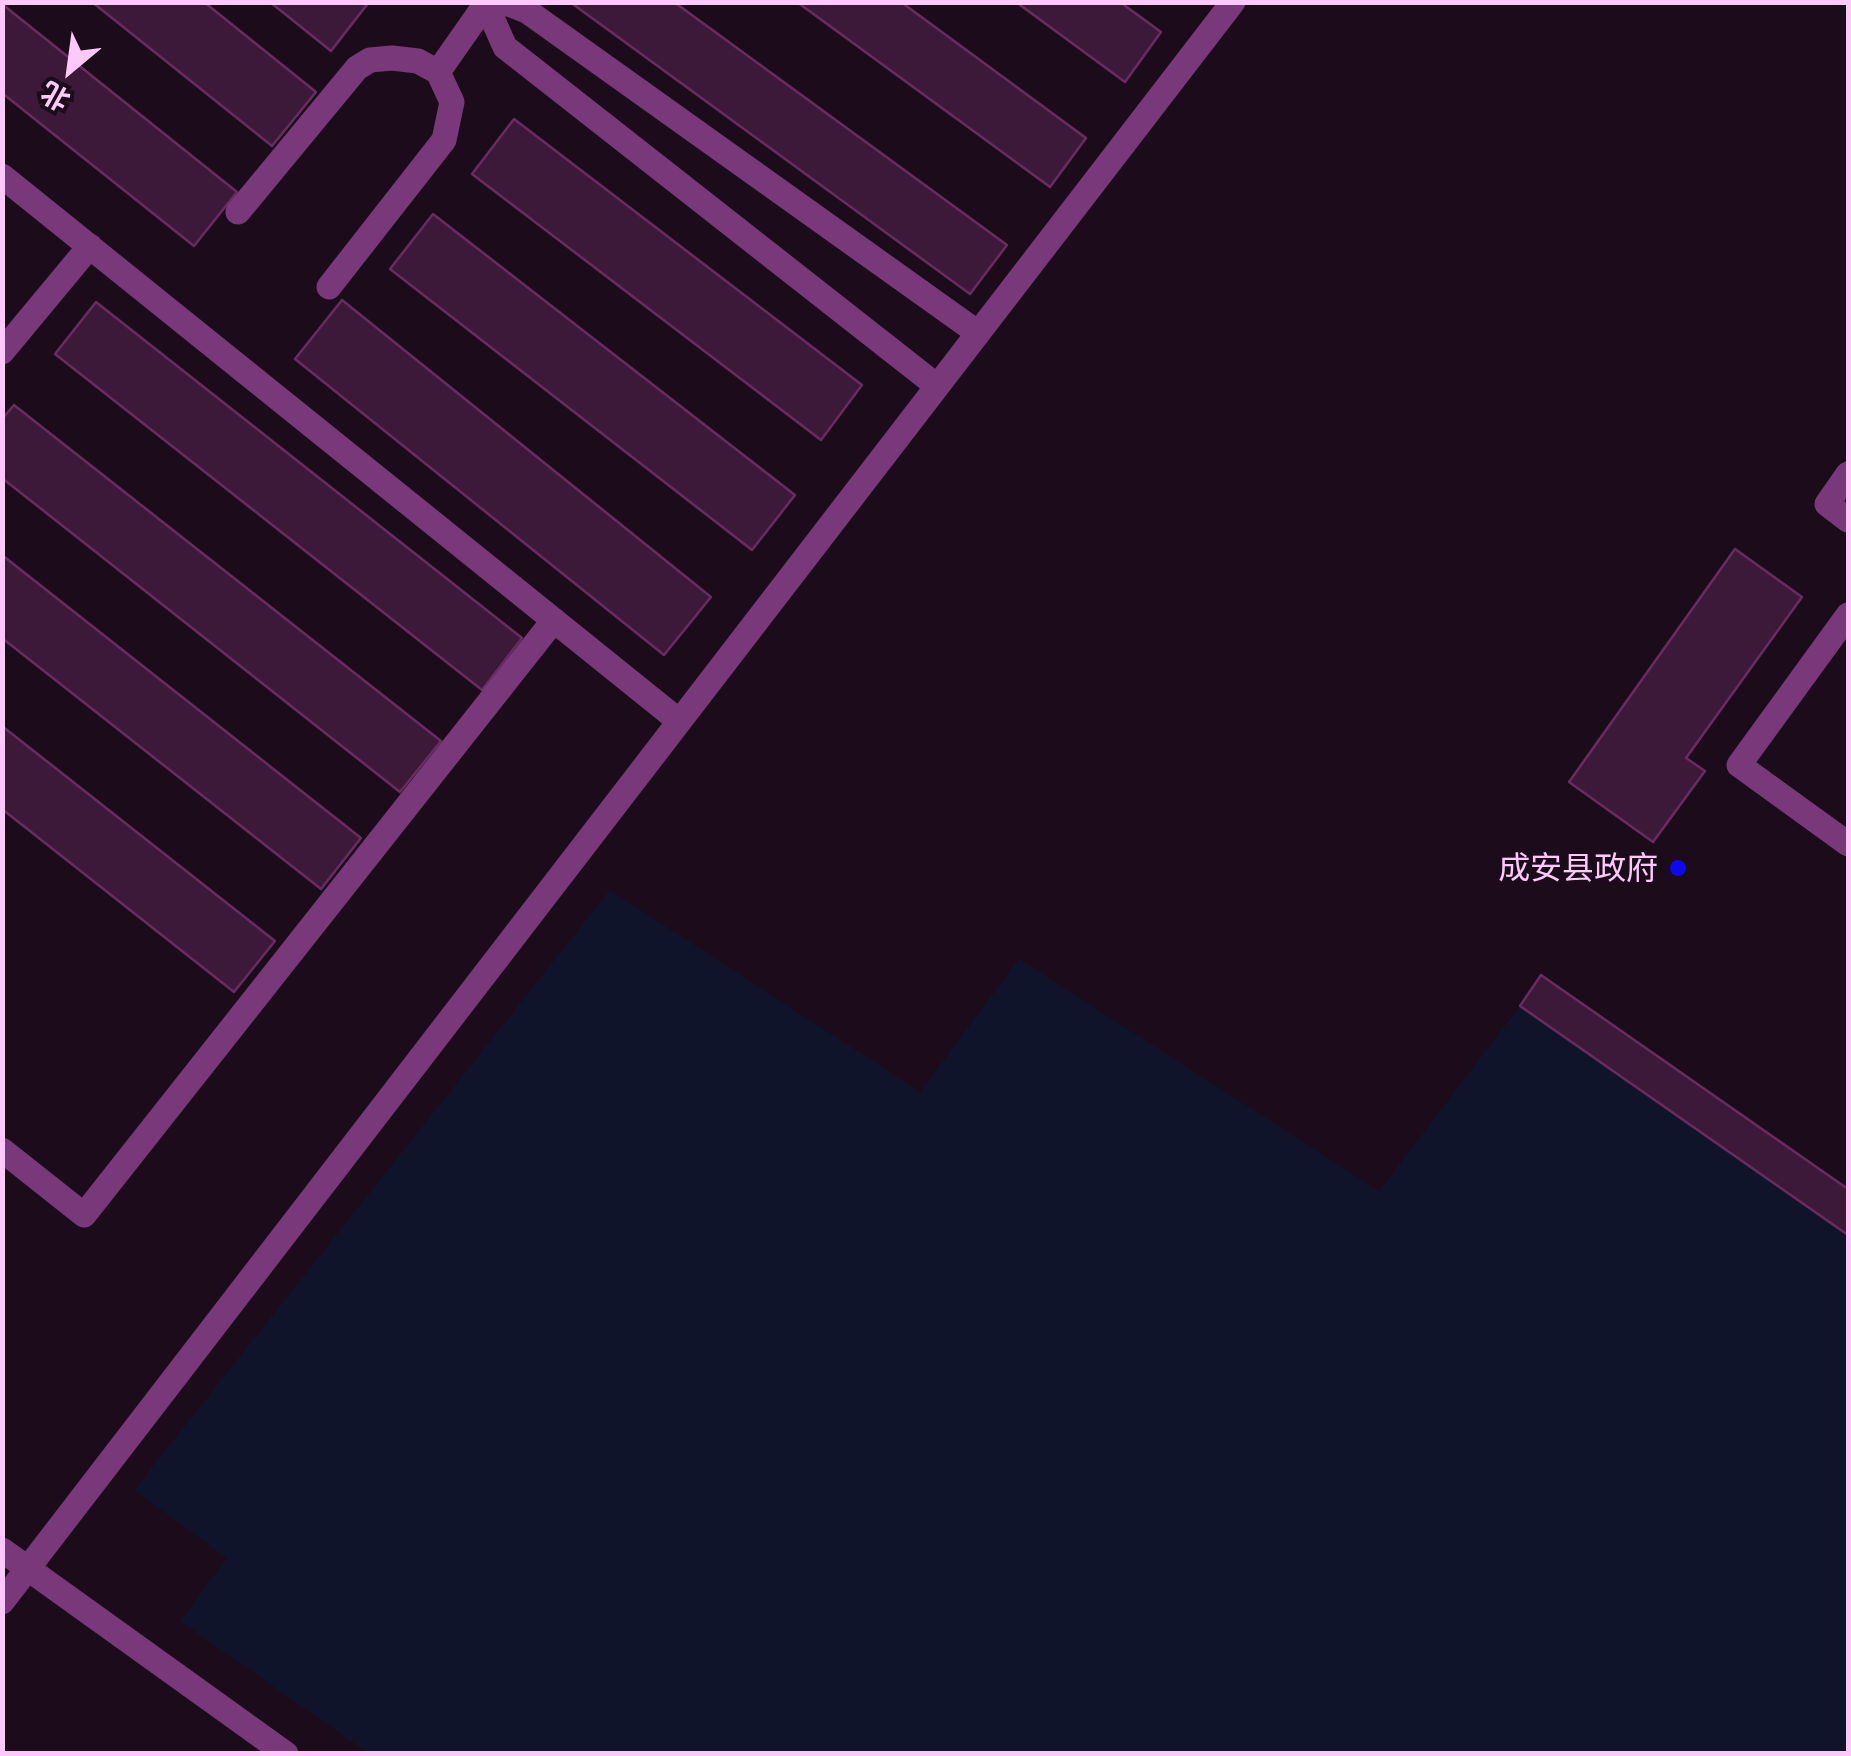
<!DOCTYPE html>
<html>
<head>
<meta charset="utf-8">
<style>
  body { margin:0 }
  #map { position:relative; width:1851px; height:1756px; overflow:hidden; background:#1c0c1b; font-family:Ubuntu,"Noto Sans SC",sans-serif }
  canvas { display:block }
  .frame { position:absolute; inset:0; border:5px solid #fdc9fb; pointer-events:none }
  .north { position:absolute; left:20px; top:20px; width:100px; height:100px; -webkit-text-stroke:8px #1c0c1b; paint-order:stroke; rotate:209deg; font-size:28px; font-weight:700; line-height:40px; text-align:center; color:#fdc9fb }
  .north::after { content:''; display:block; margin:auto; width:35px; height:45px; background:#fdc9fb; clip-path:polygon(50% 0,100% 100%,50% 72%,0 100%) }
</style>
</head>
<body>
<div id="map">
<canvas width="1851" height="1756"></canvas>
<div class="frame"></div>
<div class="north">北</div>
</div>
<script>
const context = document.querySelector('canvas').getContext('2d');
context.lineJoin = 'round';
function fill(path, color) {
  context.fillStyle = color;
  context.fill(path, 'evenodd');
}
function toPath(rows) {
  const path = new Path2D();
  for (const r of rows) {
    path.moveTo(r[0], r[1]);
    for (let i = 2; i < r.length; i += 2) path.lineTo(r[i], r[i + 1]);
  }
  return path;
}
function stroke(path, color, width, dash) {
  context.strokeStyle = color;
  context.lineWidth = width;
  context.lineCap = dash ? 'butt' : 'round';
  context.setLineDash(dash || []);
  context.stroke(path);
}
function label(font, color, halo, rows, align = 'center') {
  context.font = font + ' Ubuntu,"Noto Sans SC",sans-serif';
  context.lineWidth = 9;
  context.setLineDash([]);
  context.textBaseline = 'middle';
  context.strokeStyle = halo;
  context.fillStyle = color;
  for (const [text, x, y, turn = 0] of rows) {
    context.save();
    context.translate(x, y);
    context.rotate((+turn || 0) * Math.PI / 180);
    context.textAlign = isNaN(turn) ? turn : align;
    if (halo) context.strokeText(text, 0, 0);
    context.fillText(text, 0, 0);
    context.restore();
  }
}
fill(toPath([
  [610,890,920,1092,1019,959,1379,1191,1520,1006,1848,1235,1848,1753,368,1753,180,1621,227,1558,134,1490]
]), '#10142a');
const building = toPath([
  [92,2,204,2,316,92,272,146,92,2],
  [270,2,369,2,331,51,270,2],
  [570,2,674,2,1007,245,970,294,570,2],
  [797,2,901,2,1086,138,1050,187,797,2],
  [1016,2,1120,2,1161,32,1125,82,1016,2],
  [2,4,237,192,194,246,2,93,2,4],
  [514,119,862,385,821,440,472,174,514,119],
  [433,214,795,495,752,550,390,269,433,214],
  [342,300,711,597,664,655,295,359,342,300],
  [96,302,522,638,482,690,55,354,96,302],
  [14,405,441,741,400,792,2,478,2,419,14,405],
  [1735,549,1802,597,1686,758,1705,771,1653,842,1569,782,1735,549],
  [2,555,361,838,321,889,2,638,2,555],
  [2,726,275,941,234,992,2,809,2,726],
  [1541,975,1848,1189,1848,1235,1520,1006,1541,975]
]);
fill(building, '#3c1938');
stroke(building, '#682c60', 2.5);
stroke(toPath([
  [485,2,505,47,937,386],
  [487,4,509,4,527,11,978,333],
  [438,72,487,2],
  [2,176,679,721],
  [238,212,357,68,370,60,392,58,418,61,438,72,452,102,444,140,329,287],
  [2,352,90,246],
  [1848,474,1827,504,1848,520],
  [1848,615,1739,765,1848,844],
  [2,1150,84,1215,554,620],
  [2,1550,286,1754],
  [2,1602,1233,2]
]), '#78387a', 25);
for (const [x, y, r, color] of [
  [1678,868,10,"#0f08ea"]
]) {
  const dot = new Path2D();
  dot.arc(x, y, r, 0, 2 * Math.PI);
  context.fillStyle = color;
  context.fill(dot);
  stroke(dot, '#1c0c1b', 4);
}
label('32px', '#fdc9fb', '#1c0c1b', [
  ["成安县政府",1658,868]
], 'right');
</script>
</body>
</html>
